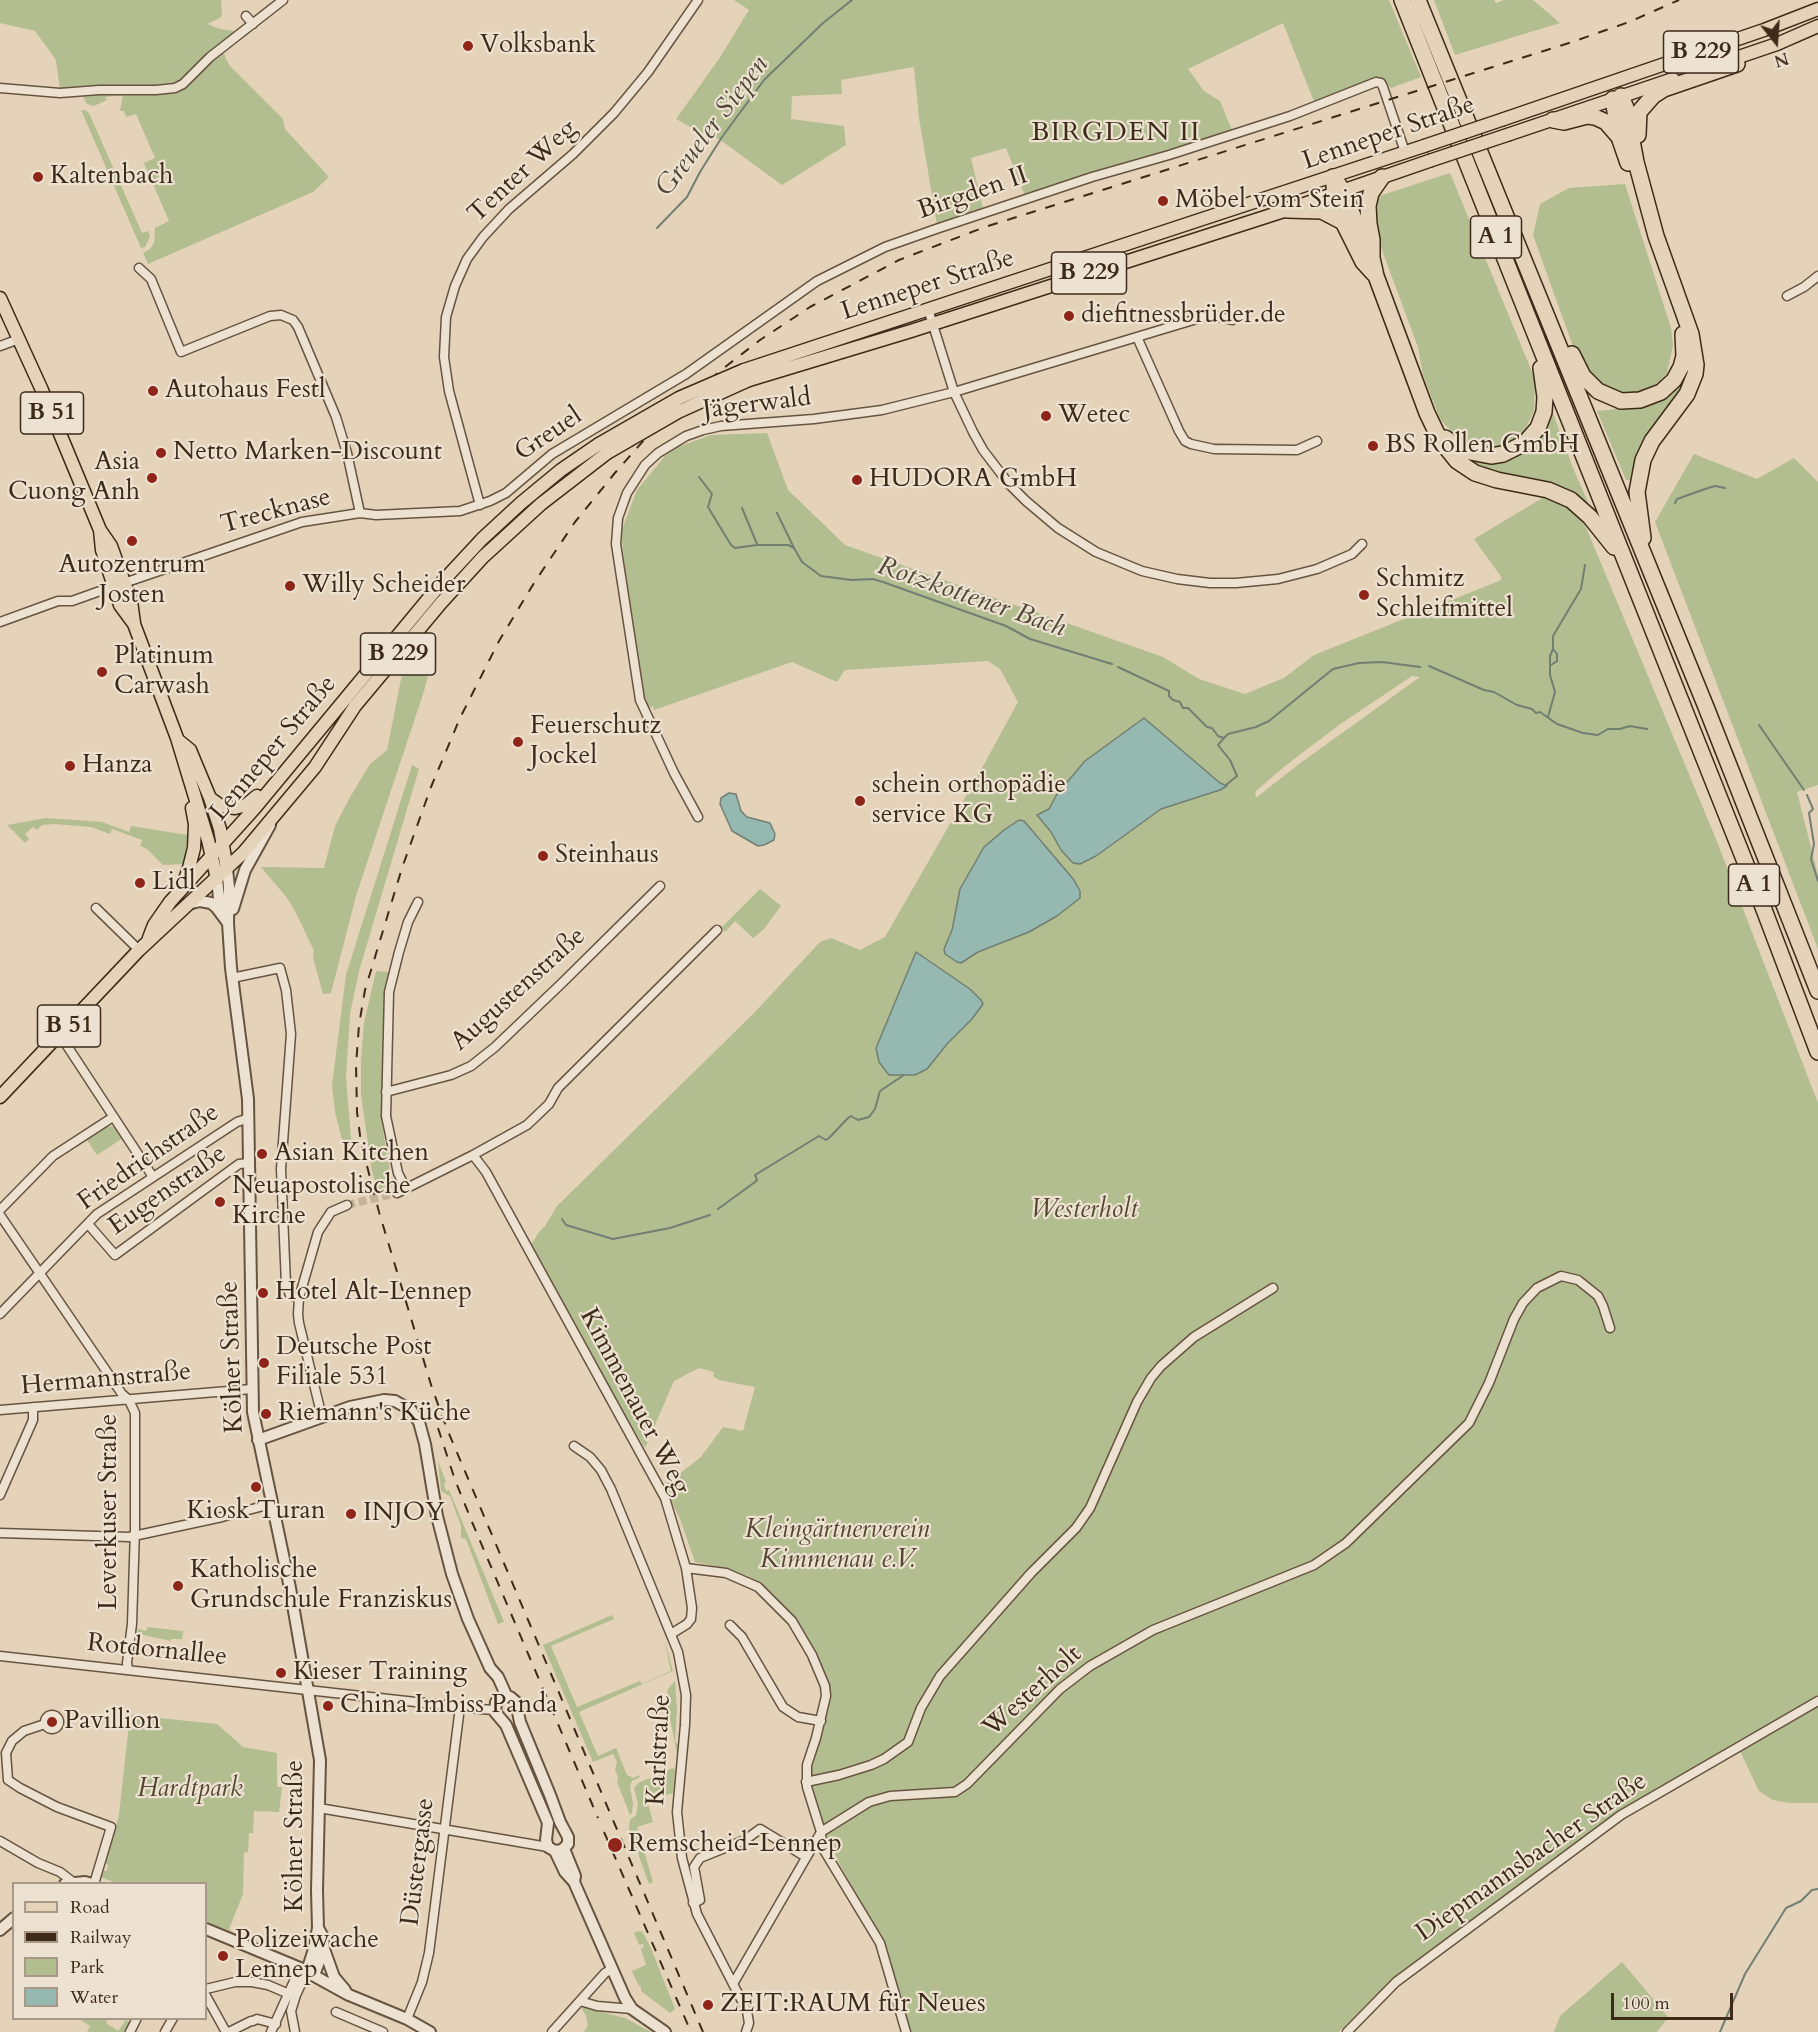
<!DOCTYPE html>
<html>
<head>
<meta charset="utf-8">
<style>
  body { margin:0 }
  #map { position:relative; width:1818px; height:2032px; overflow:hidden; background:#e4d3b8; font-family:Cardo,serif }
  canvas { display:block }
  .legend { position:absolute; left:12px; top:1882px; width:195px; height:138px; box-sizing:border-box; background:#ede2d1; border:2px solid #a79887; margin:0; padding:8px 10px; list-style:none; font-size:18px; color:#3d2a18 }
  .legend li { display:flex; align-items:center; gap:12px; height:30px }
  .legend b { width:30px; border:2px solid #a79887 }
  .north { position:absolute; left:1746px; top:12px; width:60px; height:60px; -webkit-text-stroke:4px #ede2d1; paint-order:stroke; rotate:163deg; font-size:16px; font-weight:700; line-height:24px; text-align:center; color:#3d2a18 }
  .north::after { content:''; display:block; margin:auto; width:21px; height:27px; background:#3d2a18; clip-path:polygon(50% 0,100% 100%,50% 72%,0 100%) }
  .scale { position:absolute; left:1611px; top:1993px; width:122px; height:27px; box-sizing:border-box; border:3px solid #3d2a18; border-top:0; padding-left:8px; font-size:18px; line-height:21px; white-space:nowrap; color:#3d2a18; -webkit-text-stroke:4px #ede2d1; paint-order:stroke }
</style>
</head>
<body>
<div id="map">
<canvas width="1818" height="2032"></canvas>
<ul class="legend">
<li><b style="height:8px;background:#e4d3b8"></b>Road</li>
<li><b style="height:8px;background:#3d2a18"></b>Railway</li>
<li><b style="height:16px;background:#b2bd90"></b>Park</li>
<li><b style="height:16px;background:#95b8b0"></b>Water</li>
</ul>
<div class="north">N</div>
<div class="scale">100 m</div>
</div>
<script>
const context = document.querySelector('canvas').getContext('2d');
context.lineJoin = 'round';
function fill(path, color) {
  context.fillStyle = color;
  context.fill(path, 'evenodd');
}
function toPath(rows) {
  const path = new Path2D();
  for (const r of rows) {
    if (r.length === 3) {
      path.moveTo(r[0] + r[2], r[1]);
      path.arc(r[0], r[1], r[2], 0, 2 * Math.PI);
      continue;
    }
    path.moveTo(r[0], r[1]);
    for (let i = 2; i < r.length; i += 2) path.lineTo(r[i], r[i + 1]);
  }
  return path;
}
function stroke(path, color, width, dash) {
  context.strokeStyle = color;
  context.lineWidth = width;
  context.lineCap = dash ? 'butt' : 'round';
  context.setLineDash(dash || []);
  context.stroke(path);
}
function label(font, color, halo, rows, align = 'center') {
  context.font = font + ' Cardo,serif';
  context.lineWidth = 4.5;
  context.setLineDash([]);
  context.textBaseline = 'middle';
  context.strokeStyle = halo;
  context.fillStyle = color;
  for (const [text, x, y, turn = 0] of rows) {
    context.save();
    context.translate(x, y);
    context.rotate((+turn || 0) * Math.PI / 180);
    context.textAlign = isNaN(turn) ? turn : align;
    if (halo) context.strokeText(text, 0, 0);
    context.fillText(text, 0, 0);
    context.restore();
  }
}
fill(toPath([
  [0,0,221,0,222,14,220,18,207,24,220,29,234,31,234,34,221,47,229,65,283,119,285,129,329,177,313,192,148,264,143,253,150,249,154,243,155,228,169,221,144,163,155,158,136,114,126,117,124,111,120,111,123,95,105,97,107,100,94,106,87,104,83,97,90,96,90,93,60,91,56,60,35,31,0,23],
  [734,0,1389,0,1421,77,1391,88,1381,78,1315,104,1283,23,1188,69,1204,91,1220,101,1232,130,1025,196,1006,148,971,158,983,209,937,225,919,118,914,67,841,80,842,94,792,96,791,119,844,126,846,145,782,185,719,139,698,131,676,119,719,59,749,10],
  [1434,0,1494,0,1496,3,1504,0,1533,0,1560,23,1455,55],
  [81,110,85,110,89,113,142,233,148,231,150,237,145,247,141,248],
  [1450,173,1535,379,1534,411,1522,436,1506,446,1489,450,1459,440,1440,419,1423,375,1418,347,1383,253,1373,217,1376,197],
  [1625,184,1671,328,1673,345,1667,373,1660,381,1649,388,1637,392,1624,393,1607,387,1596,378,1575,352,1533,235,1540,204,1569,188],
  [1689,357,1689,378,1633,480,1626,480,1597,411,1635,407],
  [1550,405,1573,468,1593,514,1490,475,1459,454,1508,458],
  [767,433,788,490,845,545,1163,657,1199,679,1245,694,1284,678,1314,655,1499,581,1502,578,1474,539,1544,497,1565,505,1585,525,1716,839,1818,1103,1818,1803,1789,1803,1773,1800,1759,1791,1737,1745,1619,1813,1376,1995,1339,2032,911,2032,879,1935,840,1865,822,1826,810,1787,810,1773,825,1721,829,1695,815,1652,792,1615,770,1591,750,1577,729,1569,695,1562,680,1519,664,1486,701,1457,723,1427,743,1431,755,1387,719,1380,713,1376,714,1372,699,1368,674,1381,645,1448,589,1356,532,1252,533,1249,531,1245,539,1232,545,1226,557,1206,754,1013,820,942,831,938,860,950,885,937,982,768,1018,702,1000,669,988,661,845,670,837,682,792,662,654,710,653,706,649,708,642,703,628,601,621,532,637,490,666,455,678,447,711,435],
  [1412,676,1420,677,1299,764,1257,797,1255,796,1256,791,1285,766,1339,725],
  [1694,454,1757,479,1794,458,1818,482,1818,785,1797,792,1818,875,1818,949,1655,522],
  [431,639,435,649,424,691,356,896,331,993,323,994,313,958,314,951,298,917,288,899,261,867,324,868,335,826,349,799,370,764,387,750,403,669],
  [412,765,419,769,359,971,350,1014,346,1078,352,1150,345,1151,335,1112,332,1085,346,975],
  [46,818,102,822,129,832,131,826,188,835,184,864,163,865,147,849,140,846,142,840,112,829,110,834,91,827,55,824,42,825,37,830,33,827,25,834,29,839,25,843,7,825],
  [760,889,781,906,764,929,753,938,735,921,725,932,721,928],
  [376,971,388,972,381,1120,393,1187,378,1192,372,1171,361,1095,361,1060,364,1023],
  [114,1126,123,1138,97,1155,87,1140,107,1127],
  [438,1461,446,1482,444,1484,446,1491,449,1490,504,1622,498,1624,466,1539,461,1538,461,1526,450,1496,441,1491],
  [612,1615,614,1619,551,1646,577,1707,640,1681,642,1684,671,1671,664,1639,673,1671,579,1712,598,1756,616,1748,627,1775,633,1778,639,1775,640,1777,632,1781,630,1786,633,1804,632,1813,630,1815,617,1782,618,1777,615,1770,617,1762,613,1754,593,1762,543,1645],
  [147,1627,183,1631,182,1639,171,1639,171,1641,139,1634,136,1652,138,1629,146,1631],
  [675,1681,677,1710,675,1741,678,1745,677,1754,666,1698,668,1689],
  [130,1715,217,1724,243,1747,277,1753,277,1787,282,1787,279,1812,254,1811,253,1833,249,1833,248,1852,244,1853,243,1894,229,1929,234,1933,206,1921,206,1884,117,1883,100,1877,102,1870,107,1871,108,1865,104,1863,119,1815],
  [673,1768,675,1770,673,1793,657,1798,655,1793,646,1796,653,1822,637,1827,653,1882,649,1884,629,1828,630,1820,636,1815,638,1804,634,1788,638,1783],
  [639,1931,640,1932,642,1931,651,1948,675,2009,670,2013,641,1991,641,1986,639,1986,632,1971,646,1965,641,1949,644,1947,643,1944,639,1945,634,1933],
  [1622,1962,1668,2017,1657,2032,1554,2032,1560,2016],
  [581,2007,625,2018,651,2032,584,2032,588,2025,586,2016],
  [79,2019,108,2019,106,2023,118,2031,126,2020,132,2024,127,2032,87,2032,90,2026]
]), '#b2bd90');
const water = toPath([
  [1144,718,1220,783,1227,786,1220,790,1161,809,1096,856,1080,864,1073,863,1061,850,1051,832,1037,815,1049,809,1057,794,1085,761,1144,718],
  [729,793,736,794,741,811,747,817,770,823,775,834,774,840,764,845,758,846,732,831,720,804,721,798,729,793],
  [1019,820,1024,821,1074,880,1080,891,1080,898,1057,916,1029,932,978,952,961,963,957,962,945,954,944,949,952,930,960,889,984,847,1004,830,1019,820],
  [916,952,970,989,981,1000,983,1004,972,1019,947,1044,927,1069,915,1075,889,1075,879,1062,876,1048,916,952]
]);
fill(water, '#95b8b0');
stroke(water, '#727f73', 1.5);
stroke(toPath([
  [657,228,687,197,700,172,722,137,764,80,823,23,852,0],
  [699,477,712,494,708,507,731,545,735,548,757,545,788,545,794,548,802,562,821,576,852,580,873,579,883,582,1006,626,1030,639,1112,664],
  [1675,503,1677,499,1705,489,1715,486,1725,488],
  [742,508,757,544],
  [777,513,794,548],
  [1551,665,1557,661,1557,654,1553,649],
  [1429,666,1484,690,1494,692,1517,705,1532,709,1536,713,1540,712,1557,724,1583,733,1598,735,1608,729,1620,729,1630,726,1647,729],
  [1118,667,1169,691,1169,696,1173,700,1180,702,1183,708,1188,708,1207,727,1212,728,1218,736,1224,738],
  [1548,717,1555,692,1550,675,1550,656,1553,649,1553,636,1581,589,1585,565],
  [1759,725,1804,790],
  [1226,785,1237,776,1230,760,1218,745,1224,738,1228,734,1256,727,1269,721,1333,669,1359,663,1382,662,1420,667],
  [1807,795,1813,809,1809,813,1814,844,1811,859,1818,881],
  [718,1209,755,1182,757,1180,755,1175,819,1136,826,1140,829,1138,848,1118,851,1116,858,1120,869,1117,875,1109,880,1091,904,1075],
  [562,1219,566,1225,613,1239,670,1228,710,1215],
  [1720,2032,1745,1974,1786,1908,1801,1901,1812,1890,1818,1889]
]), '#727f73', 2);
stroke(toPath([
  [347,1205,397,1193]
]), '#c3b198', 8, [8, 4]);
const minor = toPath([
  [246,16,253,24],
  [0,88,60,93,99,90,156,90,175,88,183,84,210,57,283,0],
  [139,268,151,279,181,352,270,316,281,315,293,320,298,327,336,417,347,453,360,513],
  [1787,296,1804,287,1818,276],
  [928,309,954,392,973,432,983,450,1009,484,1026,501,1058,528,1096,552,1142,571,1177,579,1210,583,1236,583,1278,579,1317,569,1352,554,1362,544],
  [1137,337,1179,431,1185,441,1191,444,1214,449,1297,450,1317,441],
  [0,346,19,339],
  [480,505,449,391,444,357,446,317,455,286,467,259,483,237,509,209,573,154,614,113,648,72,698,0],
  [124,583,302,522,360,513,376,515,460,511,490,501,506,493,552,454,686,374,817,281,885,247,936,229,1092,177,1169,155,1290,116,1376,82,1381,83,1383,87,1405,152],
  [0,622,58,601,72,601,114,586],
  [698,817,674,773,640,700,616,544,618,518,627,493,645,465,658,453,686,436,703,430,721,426,814,419,882,410,954,392,1210,315,1232,320],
  [96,908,139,950],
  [232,978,280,968,286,990,291,1034,281,1169,286,1284,290,1295,299,1298],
  [60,1035,153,1177],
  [386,1092,451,1075,471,1066,495,1047,561,984,660,886],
  [473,1155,486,1172,665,1498,686,1568,692,1608,691,1619,687,1624,671,1634],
  [405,1187,398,1173,386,1116,389,992,399,952,408,922,418,902],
  [397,1193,473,1155,527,1125,549,1104,558,1088,717,930],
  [0,1210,53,1156,113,1117],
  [0,1215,122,1394,129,1400,135,1413,135,1529,132,1624,127,1663,128,1669],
  [88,1224,115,1255,239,1164,250,1163],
  [0,1314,97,1214,237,1122,249,1118],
  [0,1410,252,1389],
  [322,1417,299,1323,298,1314,299,1298,318,1232,331,1212,347,1205],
  [574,1446,590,1457,601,1470,611,1489,678,1652,686,1695,685,1725,677,1812,682,1858,697,1914,747,2011,749,2023,746,2032],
  [0,1495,33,1420,33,1407],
  [0,1533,129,1537,222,1517,271,1504],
  [686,1568,726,1573,758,1587,792,1621,812,1655,825,1686,826,1696,816,1738,807,1765,807,1787,821,1832,822,1847,880,1943,906,2032],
  [730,1625,742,1637,783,1707,798,1717,821,1721],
  [0,1656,479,1709,495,1710],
  [52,1722,7],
  [45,1724,24,1731,12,1741,6,1753,8,1780,20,1788,57,1807,111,1827,94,1884],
  [806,1782,839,1775,871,1765,884,1759,908,1742,921,1708,940,1676,1031,1573,1076,1528,1090,1508,1137,1402,1151,1378,1161,1366,1194,1337,1273,1288],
  [319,1808,548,1847],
  [0,1841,38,1863,60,1872,73,1882],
  [693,1903,700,1900,694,1867,700,1858,745,1840,760,1829,806,1857],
  [733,1984,821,1832,869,1802,890,1796,955,1792,967,1784,1060,1689,1090,1666,1153,1630,1314,1565,1346,1543,1469,1423,1489,1383,1514,1319,1523,1303,1537,1288,1561,1276,1578,1280,1598,1296,1603,1306,1610,1328],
  [206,1989,235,1982,252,1982,268,1985,289,1994],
  [206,1996,226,2032],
  [580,2001,597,2006,632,2009],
  [336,2012,383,2032],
  [407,2019,422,1982,429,1953,460,1707],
  [253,2021,257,2019,276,2024],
  [130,2032,137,2018],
  [165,2032,173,2018],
  [229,2032,251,2021],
  [271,2032,300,1968],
  [295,2032,291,2011,296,1995,307,1971],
  [552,2032,605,1973,612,1969],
  [1347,2032,1396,1982,1621,1815,1818,1701]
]);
const tertiary = toPath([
  [227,869,229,887,228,923,231,968,248,1099,253,1412,290,1588,320,1760,317,1890,318,1928,314,1949,307,1971],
  [217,879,219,898,225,914],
  [188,904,200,901,211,903,216,907,228,923],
  [233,909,245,870,270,825],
  [258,1440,350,1407,384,1400,395,1401,411,1410,419,1422,425,1444,437,1516,452,1574,468,1619,490,1668,498,1677,507,1697],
  [503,1697,510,1697,516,1702,520,1722,550,1795,560,1822,568,1837,568,1844,562,1850,555,1851,548,1847,546,1840,548,1823,506,1725,495,1712,496,1702,503,1697],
  [564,1849,575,1876,574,1882],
  [555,1851,565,1872,574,1882,625,1998,632,2009,665,2032],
  [65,1884,85,1882,92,1884],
  [206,1929,300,1968,349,1995,407,2019,430,2032],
  [0,1930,14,1918],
  [324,1949,334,1977,345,1990],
  [314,1975,324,1949,323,1937,318,1928]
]);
const primary = toPath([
  [1724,62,1777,44,1818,26],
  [1504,119,1764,30,1818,9],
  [1510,134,1673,79],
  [0,298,41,388,100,530,111,546,131,601,134,623],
  [744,370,1424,146],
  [749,380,911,331,1287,210,1429,161],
  [100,530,102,550,120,605,134,624,177,738,208,840,217,879],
  [179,741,190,750,210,798,220,829,227,869],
  [210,798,221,806,235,808,246,805,257,796],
  [183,885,189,868,194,848,195,824,192,808],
  [149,938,154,925,170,902,254,809,443,581,482,539,521,503,561,470,599,444],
  [0,1097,139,950,243,853,315,767,355,706,441,603,483,557,541,504,607,453]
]);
const motorway = toPath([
  [1402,0,1763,907,1818,1052],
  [1418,0,1706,707,1818,991],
  [1621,96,1626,108,1636,162,1656,236,1691,334,1696,365,1695,374,1687,394,1652,441,1643,460,1637,492,1643,538],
  [1613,99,1619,137,1628,163],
  [1553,120,1564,122,1587,116,1595,117,1606,122,1619,137],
  [1638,135,1639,112,1653,96,1664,89,1737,64],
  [1333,177,1336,204,1343,222,1363,262,1374,274],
  [1382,177,1371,193,1368,206,1369,224,1372,240,1372,258,1376,276,1427,413,1440,440,1457,461,1475,473,1497,480,1548,490,1571,500,1590,517,1614,547],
  [1335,179,1343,191,1364,243,1369,249],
  [1287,210,1322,211,1343,222],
  [1572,354,1583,376,1598,391,1621,401,1640,400,1661,392,1674,380,1681,367,1684,356,1683,334],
  [1445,438,1458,447,1470,452,1491,456,1503,454,1525,443,1538,428,1544,412,1545,397,1541,368]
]);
stroke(minor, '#675440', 11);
stroke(tertiary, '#675440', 14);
stroke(primary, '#3d2a18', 15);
stroke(motorway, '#3d2a18', 18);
stroke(minor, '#ede2d1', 8);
stroke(tertiary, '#ede2d1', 10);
stroke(primary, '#e4d3b8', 12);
stroke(motorway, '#e4d3b8', 15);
stroke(toPath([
  [438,1428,455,1480,472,1522,598,1818],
  [604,1832,691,2032],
  [703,2032,447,1429,432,1388,379,1212,361,1143,357,1112,356,1065,359,1025,365,990,402,868,431,787,460,718,499,641,534,583,575,522,614,474,645,439,720,371,760,340,810,307,899,260,985,227,1572,42,1629,22,1679,0]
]), '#3d2a18', 2, [10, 10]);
const primaryBridge = toPath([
  [1424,146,1504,119],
  [1429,161,1510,134],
  [599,444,679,398,744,370],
  [607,453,678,412,749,380]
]);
stroke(primaryBridge, '#3d2a18', 15, []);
stroke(primaryBridge, '#e4d3b8', 12);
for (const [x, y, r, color] of [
  [468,46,6,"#8f2418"],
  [38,177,6,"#8f2418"],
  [1163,201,6,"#8f2418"],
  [1069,316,6,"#8f2418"],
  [153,391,6,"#8f2418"],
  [1046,416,6,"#8f2418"],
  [1373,446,6,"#8f2418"],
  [161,453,6,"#8f2418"],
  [152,478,6,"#8f2418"],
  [857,480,6,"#8f2418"],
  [132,541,6,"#8f2418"],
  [290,586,6,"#8f2418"],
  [1364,595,6,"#8f2418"],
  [102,672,6,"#8f2418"],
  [518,742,6,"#8f2418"],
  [70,766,6,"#8f2418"],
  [860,801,6,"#8f2418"],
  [543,856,6,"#8f2418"],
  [140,883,6,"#8f2418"],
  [262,1154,6,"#8f2418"],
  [220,1202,6,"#8f2418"],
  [263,1293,6,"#8f2418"],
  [264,1363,6,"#8f2418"],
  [266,1414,6,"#8f2418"],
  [256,1487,6,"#8f2418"],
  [351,1514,6,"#8f2418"],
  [178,1586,6,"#8f2418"],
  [281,1673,6,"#8f2418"],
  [328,1706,6,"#8f2418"],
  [52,1722,6,"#8f2418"],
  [615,1845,8,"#8f2418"],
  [223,1956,6,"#8f2418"],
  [708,2005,6,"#8f2418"]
]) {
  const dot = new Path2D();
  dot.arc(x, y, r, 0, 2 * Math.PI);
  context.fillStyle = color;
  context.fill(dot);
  stroke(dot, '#ede2d1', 2);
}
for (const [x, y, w] of [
  [1701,52,75],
  [1496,237,51],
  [1089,273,75],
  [52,413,63],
  [398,654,75],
  [1754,885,51],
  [69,1026,63]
]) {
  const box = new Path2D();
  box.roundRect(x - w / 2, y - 21, w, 42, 4.5);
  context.fillStyle = '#ede2d1';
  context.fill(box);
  stroke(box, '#3d2a18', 1.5);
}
label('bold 24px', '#3d2a18', null, [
  ["B 229",1701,52],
  ["A 1",1496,237],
  ["B 229",1089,273],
  ["B 51",52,413],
  ["B 229",398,654],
  ["A 1",1754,885],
  ["B 51",69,1026]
]);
label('26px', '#3d2a18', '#ede2d1', [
  ["Volksbank",480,46],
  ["Kaltenbach",50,177],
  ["Möbel vom Stein",1175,201],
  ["diefitnessbrüder.de",1081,316],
  ["Autohaus Festl",165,391],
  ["Wetec",1058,416],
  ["BS Rollen GmbH",1385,446],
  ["Netto Marken-Discount",173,453],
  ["Asia",140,463,"right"],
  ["Cuong Anh",140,493,"right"],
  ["HUDORA GmbH",869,480],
  ["Autozentrum",132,566,"center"],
  ["Josten",132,596,"center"],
  ["Schmitz",1376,580],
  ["Schleifmittel",1376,610],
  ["Willy Scheider",302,586],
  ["Platinum",114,657],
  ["Carwash",114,687],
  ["Feuerschutz",530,727],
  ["Jockel",530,757],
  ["Hanza",82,766],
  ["schein orthopädie",872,786],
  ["service KG",872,816],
  ["Steinhaus",555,856],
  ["Lidl",152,883],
  ["Asian Kitchen",274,1154],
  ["Neuapostolische",232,1187],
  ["Kirche",232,1217],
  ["Hotel Alt-Lennep",275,1293],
  ["Deutsche Post",276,1348],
  ["Filiale 531",276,1378],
  ["Riemann's Küche",278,1414],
  ["Kiosk Turan",256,1512,"center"],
  ["INJOY",363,1514],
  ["Katholische",190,1571],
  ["Grundschule Franziskus",190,1601],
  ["Kieser Training",293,1673],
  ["China Imbiss Panda",340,1706],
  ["Pavillion",64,1722],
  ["Remscheid-Lennep",628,1845],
  ["Polizeiwache",235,1941],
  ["Lennep",235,1971],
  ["ZEIT:RAUM für Neues",720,2005]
], 'left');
label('26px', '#3d2a18', '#ede2d1', [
  ["Lenneper Straße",1389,134,-19],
  ["Tenter Weg",523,172,-43],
  ["Birgden II",973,194,-19],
  ["Lenneper Straße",928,286,-18],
  ["Jägerwald",757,405,-7],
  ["Greuel",549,435,-34],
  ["Trecknase",276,512,-15],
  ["Lenneper Straße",274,749,-50],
  ["Augustenstraße",519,990,-42],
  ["Friedrichstraße",149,1158,-35],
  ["Eugenstraße",168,1191,-35],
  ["Kölner Straße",233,1357,-92],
  ["Hermannstraße",106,1380,-5],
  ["Kimmenauer Weg",634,1402,62],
  ["Leverkuser Straße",110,1512,-90],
  ["Rotdornallee",157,1651,6],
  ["Westerholt",1033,1692,-42],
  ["Karlstraße",660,1750,-87],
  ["Kölner Straße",296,1836,-90],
  ["Diepmannsbacher Straße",1532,1858,-35],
  ["Düstergasse",419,1862,-83]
]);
label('italic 26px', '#544730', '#ede2d1', [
  ["Westerholt",1084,1211],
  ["Kleingärtnerverein",837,1531],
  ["Kimmenau e.V.",837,1561],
  ["Hardtpark",190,1790]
]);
label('italic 27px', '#4f4636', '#ede2d1', [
  ["Greueler Siepen",713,127,-53],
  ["Rotzkottener Bach",971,598,19]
]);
context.letterSpacing = '1.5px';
label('27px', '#3d2a18', '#ede2d1', [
  ["BIRGDEN II",1116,134]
]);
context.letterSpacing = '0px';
</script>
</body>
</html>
